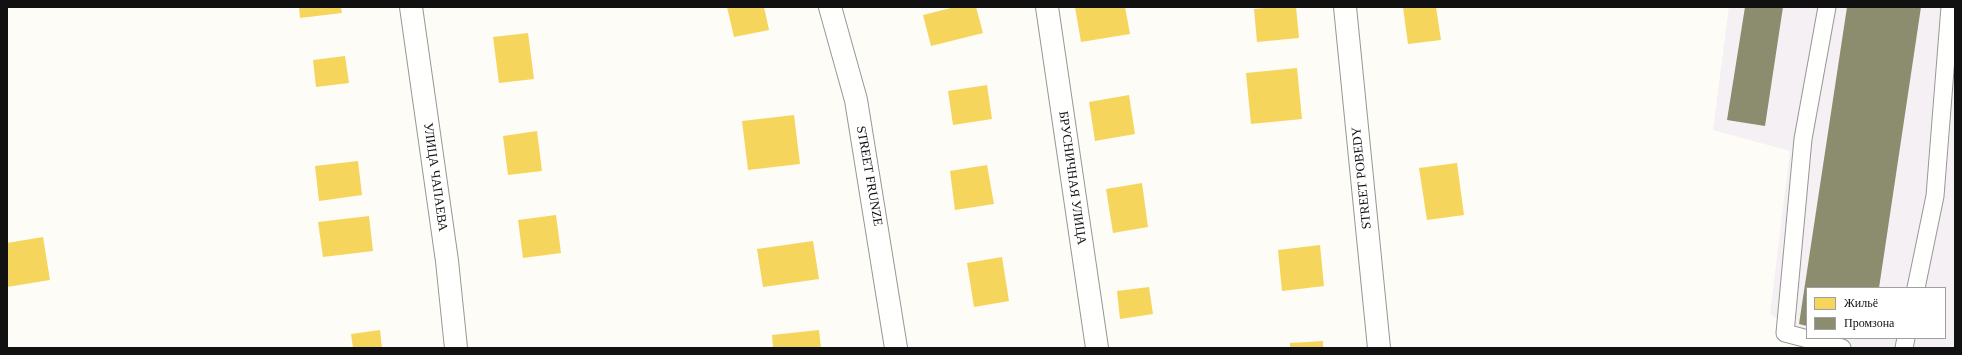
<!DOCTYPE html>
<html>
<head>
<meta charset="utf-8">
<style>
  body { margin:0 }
  #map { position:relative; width:1962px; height:355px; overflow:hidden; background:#fdfcf7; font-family:"Times New Roman",serif }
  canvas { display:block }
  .frame { position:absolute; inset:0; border:8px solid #111; pointer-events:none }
  .legend { position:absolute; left:1806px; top:287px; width:140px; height:52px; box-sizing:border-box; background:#fff; border:1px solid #a0a0a0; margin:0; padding:5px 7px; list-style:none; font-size:12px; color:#111 }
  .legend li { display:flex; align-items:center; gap:8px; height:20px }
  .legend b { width:20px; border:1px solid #a0a0a0 }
</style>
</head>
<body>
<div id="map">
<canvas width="1962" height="355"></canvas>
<div class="frame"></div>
<ul class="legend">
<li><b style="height:11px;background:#f6d55c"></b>Жильё</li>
<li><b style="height:11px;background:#8c8c6e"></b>Промзона</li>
</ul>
</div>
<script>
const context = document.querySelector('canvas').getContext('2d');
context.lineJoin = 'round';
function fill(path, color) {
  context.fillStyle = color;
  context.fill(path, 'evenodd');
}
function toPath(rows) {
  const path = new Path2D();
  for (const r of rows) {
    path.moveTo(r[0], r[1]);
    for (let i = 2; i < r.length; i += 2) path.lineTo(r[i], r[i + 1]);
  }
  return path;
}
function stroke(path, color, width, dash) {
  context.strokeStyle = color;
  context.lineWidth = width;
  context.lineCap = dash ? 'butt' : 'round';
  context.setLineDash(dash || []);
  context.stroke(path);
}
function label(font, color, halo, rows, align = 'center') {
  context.font = font + ' "Times New Roman",serif';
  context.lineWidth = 4;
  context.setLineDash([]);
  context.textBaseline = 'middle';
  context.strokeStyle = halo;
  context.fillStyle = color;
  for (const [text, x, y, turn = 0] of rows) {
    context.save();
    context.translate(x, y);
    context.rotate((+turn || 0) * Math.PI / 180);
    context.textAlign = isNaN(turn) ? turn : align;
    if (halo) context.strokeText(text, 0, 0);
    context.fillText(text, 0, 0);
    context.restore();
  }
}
fill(toPath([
  [1729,7,1955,7,1955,348,1821,348,1770,314,1790,151,1713,130],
  [1807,288,1945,288,1945,338,1807,338]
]), '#f5f0f3');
fill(toPath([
  [299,7,341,7,342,13,300,18],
  [727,7,764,7,769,30,734,37],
  [955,7,976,7,983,33,931,46,923,15],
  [1075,7,1125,7,1130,34,1081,42],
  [1275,7,1296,7,1299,38,1257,42,1254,9],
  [1403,7,1436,7,1441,40,1408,44],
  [528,33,534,79,499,83,493,37],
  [345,56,349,83,316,87,313,60],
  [1297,68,1302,119,1251,124,1246,73],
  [987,85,992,119,953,125,948,91],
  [1129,95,1135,134,1095,141,1089,102],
  [794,115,800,164,748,170,742,121],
  [537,131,542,171,508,175,503,136],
  [358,161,362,195,319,201,315,166],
  [1457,163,1464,215,1427,220,1419,168],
  [987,165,994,204,955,210,950,171],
  [1142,183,1148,227,1113,233,1106,189],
  [556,215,561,253,523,258,518,220],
  [369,216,373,251,323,257,318,222],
  [43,237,50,280,7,287,7,243],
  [813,241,819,279,763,287,757,249],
  [1320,245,1324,286,1282,291,1278,250],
  [1002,257,1009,301,974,307,967,263],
  [1149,287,1153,314,1120,319,1117,291],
  [380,330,382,348,353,348,351,334],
  [819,330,821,348,773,348,772,335],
  [1323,341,1323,348,1290,348,1290,343]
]), '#f6d55c');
fill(toPath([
  [1745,7,1783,7,1765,126,1727,120],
  [1847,7,1921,7,1879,288,1807,288,1807,326,1799,324]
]), '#8c8c6e');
const lane = toPath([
  [1827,7,1803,139,1785,333,1842,348],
  [1916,288,1935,196,1950,7],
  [1904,348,1906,338]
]);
const street = toPath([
  [411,7,447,261,456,348],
  [830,7,856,100,896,348],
  [1047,7,1097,348],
  [1345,7,1379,348]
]);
stroke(lane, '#979795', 19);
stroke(street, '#979795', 24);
stroke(lane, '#fffffe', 17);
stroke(street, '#fffffe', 22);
label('13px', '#111', '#fff', [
  ["STREET FRUNZE",869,176,80],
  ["УЛИЦА ЧАПАЕВА",435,177,82],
  ["БРУСНИЧНАЯ УЛИЦА",1072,178,82],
  ["STREET POBEDY",1362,178,-96]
]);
</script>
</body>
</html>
